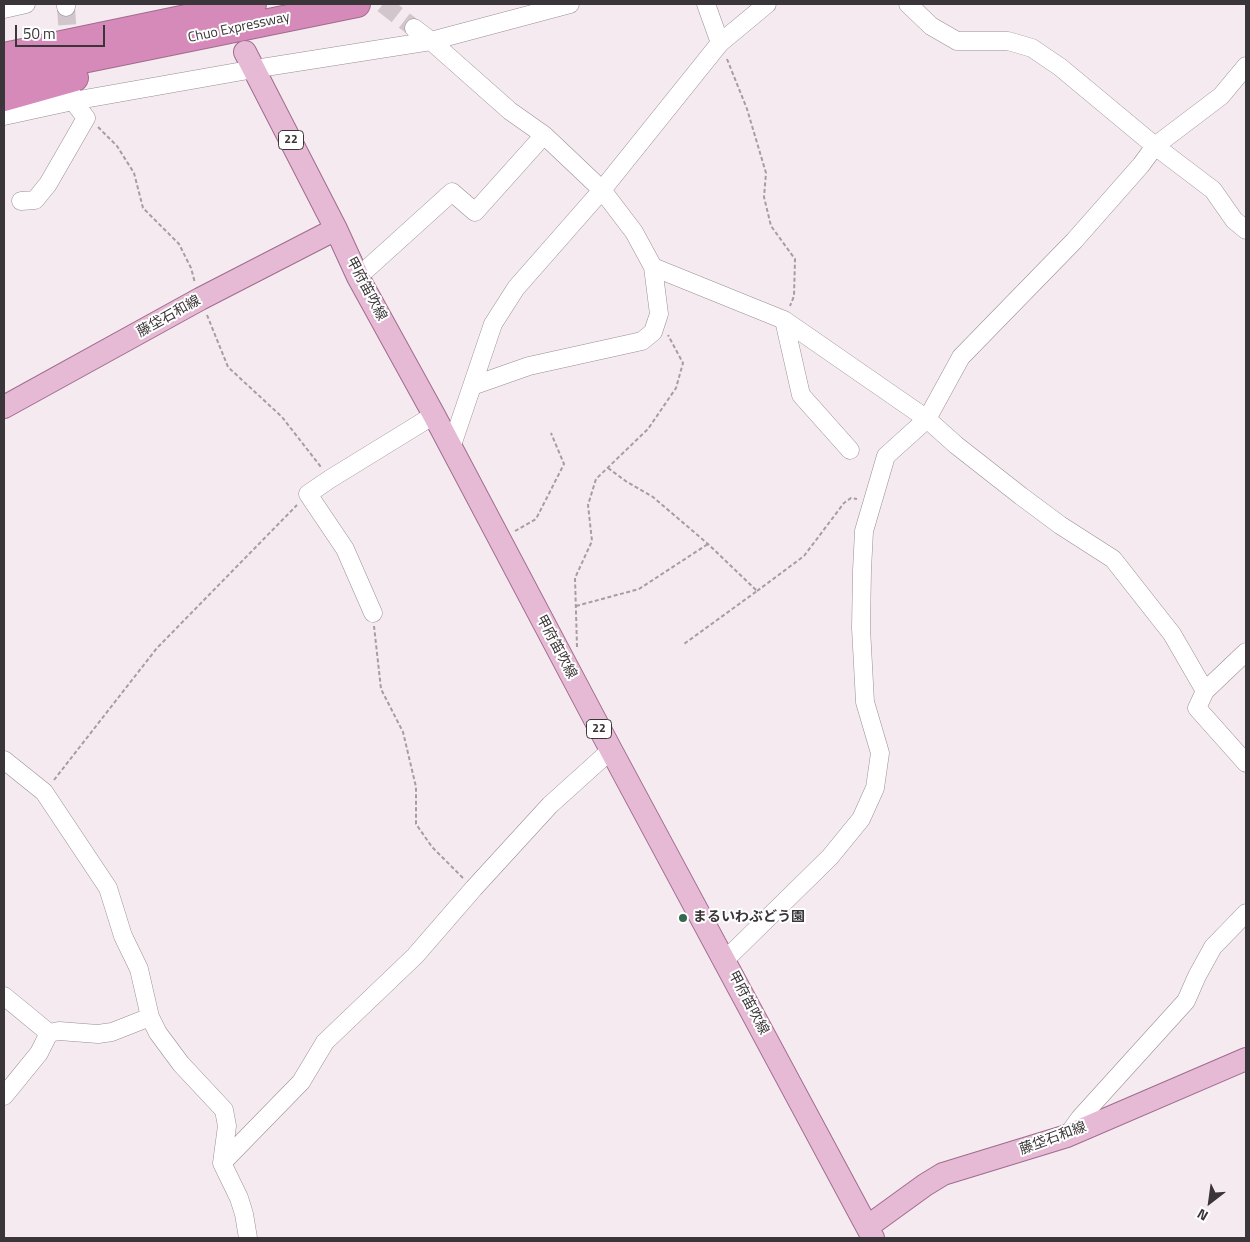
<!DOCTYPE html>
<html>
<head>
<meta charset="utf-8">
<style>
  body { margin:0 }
  #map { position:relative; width:1250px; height:1242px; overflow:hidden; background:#f6eaf1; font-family:"Titillium Web",sans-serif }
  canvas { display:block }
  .frame { position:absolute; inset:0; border:5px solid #3a3538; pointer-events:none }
  .north { position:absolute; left:1185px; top:1177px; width:50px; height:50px; -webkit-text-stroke:4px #fff; paint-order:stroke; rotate:210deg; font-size:14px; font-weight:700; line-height:20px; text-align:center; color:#3a3538 }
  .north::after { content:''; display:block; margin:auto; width:18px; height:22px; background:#3a3538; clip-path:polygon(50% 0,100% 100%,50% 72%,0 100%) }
  .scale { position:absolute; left:15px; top:25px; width:90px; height:22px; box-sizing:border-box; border:2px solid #3a3538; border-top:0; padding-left:6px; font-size:15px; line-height:18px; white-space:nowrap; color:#3a3538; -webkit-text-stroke:4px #fff; paint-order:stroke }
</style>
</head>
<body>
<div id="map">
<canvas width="1250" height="1242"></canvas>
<div class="frame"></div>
<div class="north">N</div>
<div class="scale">50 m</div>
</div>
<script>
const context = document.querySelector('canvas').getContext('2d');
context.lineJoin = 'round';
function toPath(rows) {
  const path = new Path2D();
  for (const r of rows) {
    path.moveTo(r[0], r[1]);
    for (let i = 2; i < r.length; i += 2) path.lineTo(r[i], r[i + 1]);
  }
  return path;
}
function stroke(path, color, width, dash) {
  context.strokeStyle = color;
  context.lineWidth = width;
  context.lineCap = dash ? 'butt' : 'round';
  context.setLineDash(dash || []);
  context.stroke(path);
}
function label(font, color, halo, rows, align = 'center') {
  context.font = font + ' "Titillium Web","Noto Sans JP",sans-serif';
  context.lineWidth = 4;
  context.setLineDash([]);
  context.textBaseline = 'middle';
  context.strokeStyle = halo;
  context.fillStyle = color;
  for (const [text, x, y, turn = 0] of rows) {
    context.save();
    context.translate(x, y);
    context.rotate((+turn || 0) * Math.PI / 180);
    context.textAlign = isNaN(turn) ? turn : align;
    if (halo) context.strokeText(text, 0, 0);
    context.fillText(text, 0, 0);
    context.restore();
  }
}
stroke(toPath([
  [383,4,414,28],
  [66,7,69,52]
]), '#d0c6cc', 18, [18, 9]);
const minor = toPath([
  [66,4,66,7],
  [706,4,720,43],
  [908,4,931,26,957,41,1008,41,1032,48,1060,67,1155,146,1213,190,1234,220,1246,230],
  [4,9,26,4],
  [414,28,431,41,510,111,544,135,602,190,634,232,653,267,784,320,927,419,956,445,1021,496,1060,525,1113,559,1172,634,1205,691],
  [4,116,73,101,254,69,431,41,570,4],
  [21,201,35,200,48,184,86,118,73,101,72,94],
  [358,277,452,192,475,212,544,135],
  [784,320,801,395,850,450],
  [472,386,529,366,642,341,653,332,659,314,653,267],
  [451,448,493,324,516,288,602,190,720,43,767,4],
  [373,613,345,549,308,494,330,479,434,415],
  [1246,652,1205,691,1197,708,1246,763],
  [4,760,44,792,108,888,123,936,139,969,150,1017,158,1033,181,1064,224,1110,227,1126,222,1163,239,1198,244,1214,248,1238],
  [725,960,830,857,861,819,875,788,880,753,865,702,861,628,862,570,864,531,886,456,927,419,961,357,1074,241,1141,165,1155,146,1221,96,1246,66],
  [4,996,49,1033],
  [49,1033,59,1031,98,1034,112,1032,150,1017],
  [4,1096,39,1053,49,1033],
  [1067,1136,1080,1118,1186,1001,1197,976,1213,947,1246,913],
  [222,1163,301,1082,325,1042,415,956,474,888,550,805,611,750]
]);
const major = toPath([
  [245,52,336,229,358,277,434,415,611,750,873,1238],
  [4,407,200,299,336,229],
  [867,1227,925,1185,943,1174,1067,1136,1246,1059]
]);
const highway = toPath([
  [4,56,253,4],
  [4,76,357,4],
  [4,98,75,78]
]);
stroke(minor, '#998d94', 19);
stroke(major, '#9f6c8c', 24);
stroke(highway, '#9f6c8c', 28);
stroke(toPath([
  [727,59,747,109,766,173,764,197,771,226,795,259,794,296,790,306],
  [98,127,117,146,134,173,143,208,179,244,191,268,195,283],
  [207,315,228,367,282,417,321,467],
  [608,468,627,482,653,497,708,544,757,591,684,644],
  [515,531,536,519,564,464,551,433],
  [757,591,804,556,844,503,851,498,857,499],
  [576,606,639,589,708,544],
  [374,626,381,689,403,732,416,787,416,824,432,847,463,878],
  [577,647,575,578,592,541,588,505,596,479,648,429,676,388,683,363,668,335],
  [54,780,157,648,297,505]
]), '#a69da2', 2, [4, 2.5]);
stroke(minor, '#fff', 18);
stroke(major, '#e6b9d5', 22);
stroke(highway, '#d68ab9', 26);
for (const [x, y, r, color] of [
  [683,918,5,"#326950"]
]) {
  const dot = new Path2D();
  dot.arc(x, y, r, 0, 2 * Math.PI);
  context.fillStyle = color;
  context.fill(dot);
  stroke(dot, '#fff', 2);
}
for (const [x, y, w] of [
  [291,140,25],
  [599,729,25]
]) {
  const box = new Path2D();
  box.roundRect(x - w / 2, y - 9.5, w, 19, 4);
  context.fillStyle = '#fff';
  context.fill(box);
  stroke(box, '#3a3538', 1);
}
label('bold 12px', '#3a3538', null, [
  ["22",291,140],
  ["22",599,729]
]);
label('14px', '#3a3538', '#fff', [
  ["Chuo Expressway",239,28,-12],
  ["甲府笛吹線",366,289,62],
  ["藤垈石和線",169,317,-29],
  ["甲府笛吹線",556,647,62],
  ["甲府笛吹線",748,1003,62],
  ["藤垈石和線",1053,1139,-20]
]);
label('bold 14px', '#3a3538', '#fff', [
  ["まるいわぶどう園",693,918]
], 'left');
</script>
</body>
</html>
